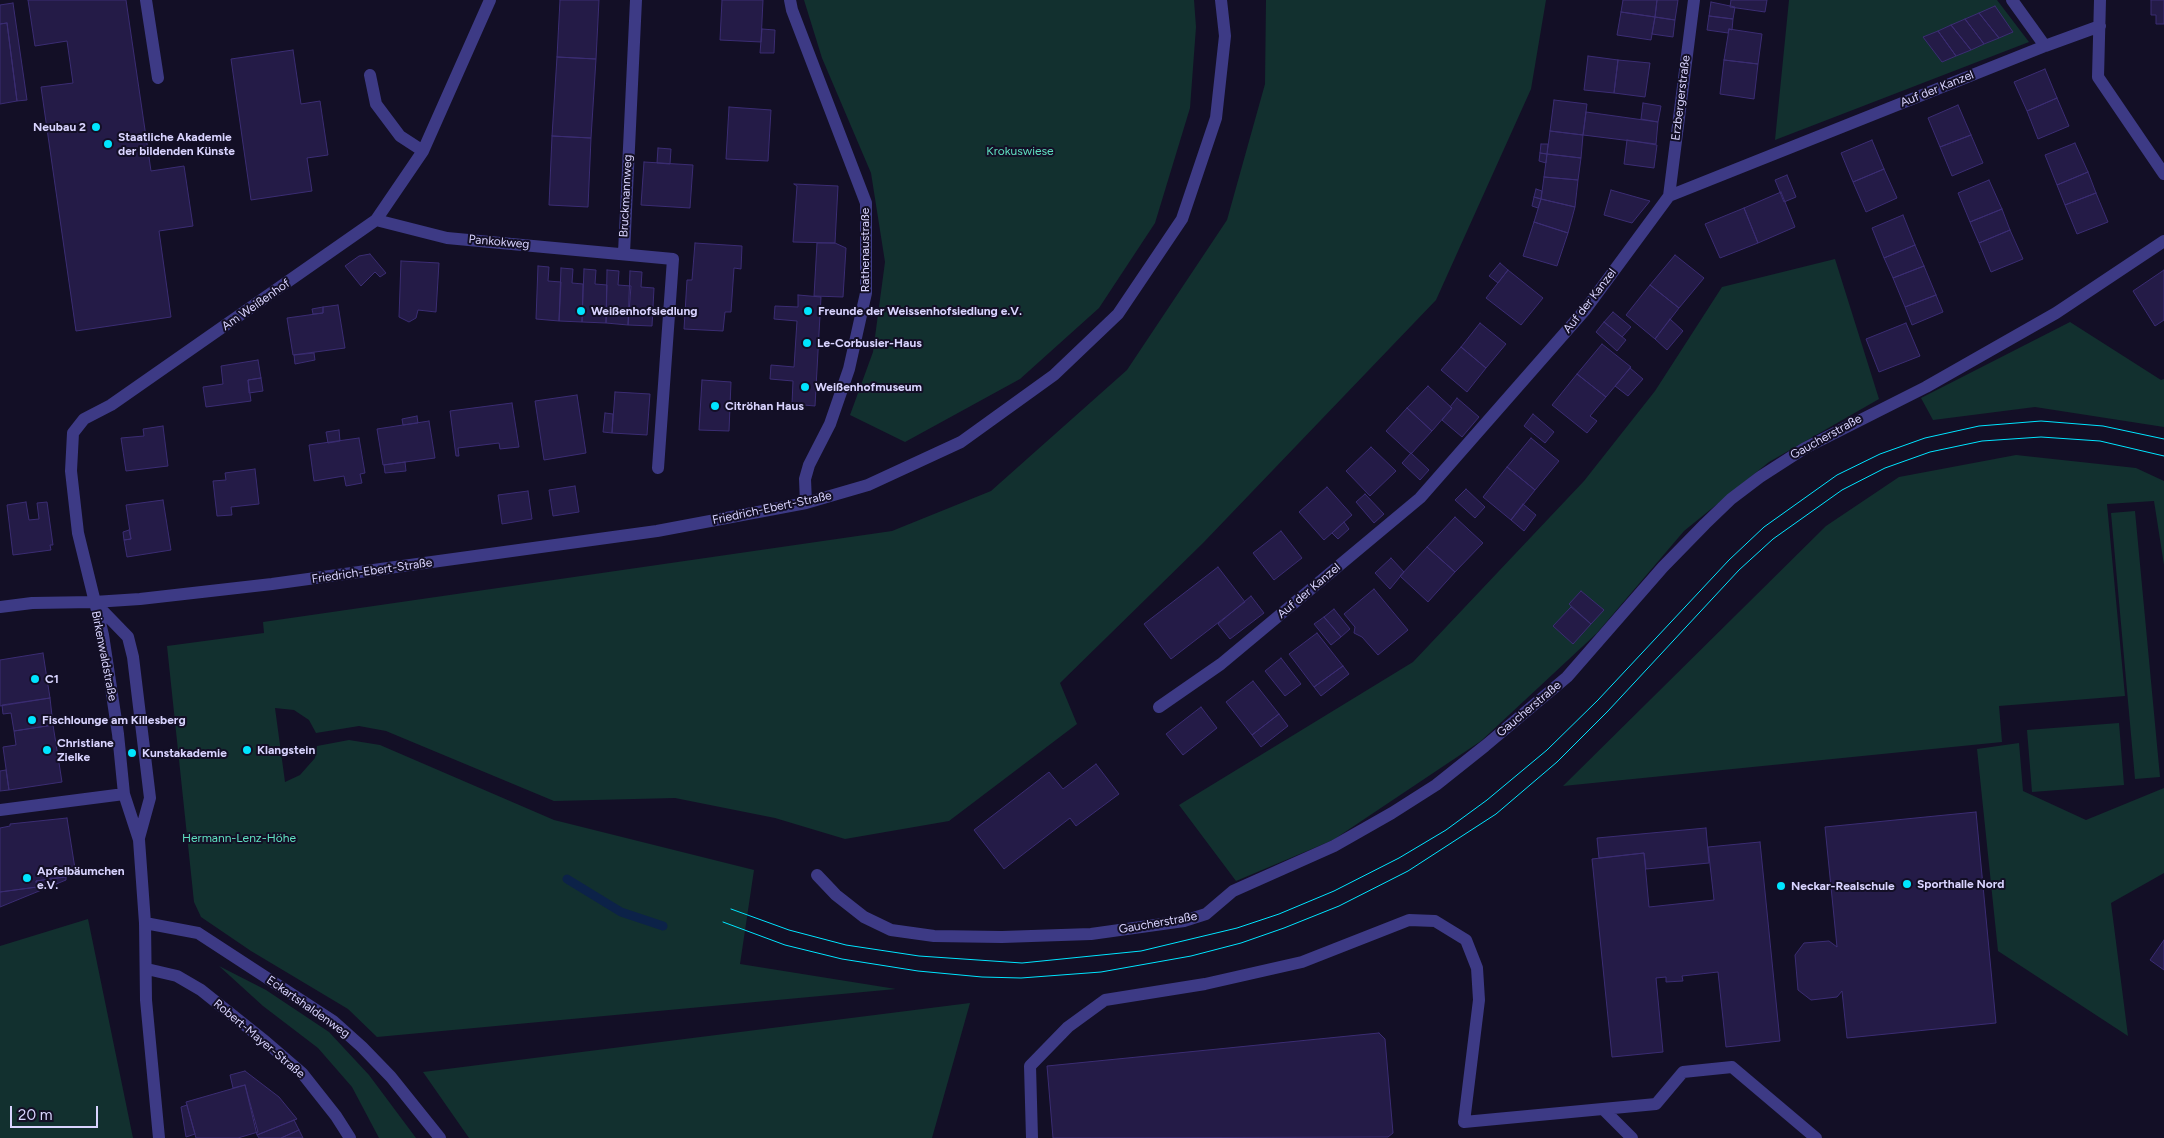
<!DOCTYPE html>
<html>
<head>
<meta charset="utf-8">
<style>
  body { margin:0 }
  #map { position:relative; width:2164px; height:1138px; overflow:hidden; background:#130f26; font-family:Figtree,sans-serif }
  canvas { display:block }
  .scale { position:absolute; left:10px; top:1106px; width:88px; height:22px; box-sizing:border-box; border:2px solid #d9d4ff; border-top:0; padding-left:6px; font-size:15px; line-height:18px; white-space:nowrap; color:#d9d4ff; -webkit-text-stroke:4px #130f26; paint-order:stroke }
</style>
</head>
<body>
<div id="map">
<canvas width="2164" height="1138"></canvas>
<div class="scale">20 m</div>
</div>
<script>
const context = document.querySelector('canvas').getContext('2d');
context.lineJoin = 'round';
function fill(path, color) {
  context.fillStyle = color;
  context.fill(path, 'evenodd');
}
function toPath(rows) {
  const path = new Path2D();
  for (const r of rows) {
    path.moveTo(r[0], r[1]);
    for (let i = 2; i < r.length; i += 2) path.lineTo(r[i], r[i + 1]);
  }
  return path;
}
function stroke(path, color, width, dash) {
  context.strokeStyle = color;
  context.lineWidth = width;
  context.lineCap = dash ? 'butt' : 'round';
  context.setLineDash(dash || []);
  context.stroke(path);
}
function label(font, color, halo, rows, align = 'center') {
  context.font = font + ' Figtree,sans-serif';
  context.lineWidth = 4;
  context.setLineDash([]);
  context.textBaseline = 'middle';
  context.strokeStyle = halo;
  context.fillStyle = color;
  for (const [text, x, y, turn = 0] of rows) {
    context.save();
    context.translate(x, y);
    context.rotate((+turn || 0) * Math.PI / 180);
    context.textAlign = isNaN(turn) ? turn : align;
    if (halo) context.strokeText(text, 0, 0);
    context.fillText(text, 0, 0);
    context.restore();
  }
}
fill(toPath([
  [804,0,1194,0,1196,27,1190,108,1155,223,1099,308,1020,379,905,442,850,415,873,352,885,262,871,173,822,58],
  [1266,0,1546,0,1531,89,1436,300,1203,543,1060,683,1077,724,949,821,845,839,775,818,675,798,554,801,386,731,359,726,316,733,309,720,294,710,275,708,285,782,300,775,315,758,317,746,349,740,380,745,554,820,754,870,740,964,896,989,377,1037,348,1009,251,951,201,917,194,902,167,646,264,633,263,622,892,531,991,491,1127,370,1227,220,1265,84],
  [1789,0,1997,0,2029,42,1775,140],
  [1835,259,1879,399,1769,462,1684,531,1597,633,1481,741,1333,840,1236,881,1179,805,1413,662,1584,481,1655,391,1722,287],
  [2070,322,2161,380,2164,379,2164,427,2035,407,1933,420,1921,398],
  [2016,455,2136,468,2164,481,2164,565,2154,501,2107,504,2125,696,1999,706,2002,742,1563,786,1826,526,1899,477],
  [2135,511,2160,777,2135,779,2111,513],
  [2119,723,2124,785,2032,792,2027,730],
  [2019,743,2023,791,2086,820,2164,788,2164,873,2111,903,2128,1036,1998,951,1977,749],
  [88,919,133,1138,0,1138,0,946],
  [219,966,266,990,329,1032,369,1075,416,1138,379,1138,352,1087,318,1048,263,1006],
  [970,1003,932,1138,469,1138,423,1072]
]), '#12302f');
stroke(toPath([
  [567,879,621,912,663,926]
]), '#0c2248', 9);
const building = toPath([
  [28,0,126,0,151,171,184,166,193,226,159,231,171,317,76,331,41,87,73,83,67,41,35,46,28,0],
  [560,0,599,0,596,59,557,57,560,0],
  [722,0,763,0,761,42,720,40,722,0],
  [1623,0,1657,0,1655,17,1621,12,1623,0],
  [1657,0,1678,0,1675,20,1655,17,1657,0],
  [1731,0,1767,0,1765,12,1730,7,1731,0],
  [2151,0,2164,0,2164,24,2156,24,2156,15,2151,15,2151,0],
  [1711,2,1735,7,1733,19,1709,16,1711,2],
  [13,3,27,100,17,101,7,23,0,24,0,5,13,3],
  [1995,6,2013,32,1999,38,1979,13,1995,6],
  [1621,12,1655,17,1651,40,1617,35,1621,12],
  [1979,13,1999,38,1984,44,1965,19,1979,13],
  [1709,16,1733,19,1732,30,1729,29,1728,33,1707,30,1709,16],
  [1655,17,1675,20,1673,37,1652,34,1655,17],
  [1965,19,1984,44,1971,50,1951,25,1965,19],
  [7,23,17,101,0,104,0,24,7,23],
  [1951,25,1971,50,1956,56,1938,31,1951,25],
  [762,29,775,30,774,53,760,53,762,29],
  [1729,29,1762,34,1758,64,1724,60,1729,29],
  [1938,31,1956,56,1942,62,1923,37,1938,31],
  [293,50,301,104,320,101,328,155,307,158,312,191,251,200,231,59,293,50],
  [1588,56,1618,60,1614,93,1584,90,1588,56],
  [557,57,596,59,591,138,552,136,557,57],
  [1618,60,1650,63,1645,97,1614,93,1618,60],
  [1724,60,1758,64,1754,99,1720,94,1724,60],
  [2045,69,2057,98,2027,111,2014,82,2045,69],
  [2057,98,2069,126,2038,139,2027,111,2057,98],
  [1554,100,1587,104,1583,135,1550,131,1554,100],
  [1643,103,1661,106,1658,122,1641,119,1643,103],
  [1958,105,1971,135,1940,147,1928,118,1958,105],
  [729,107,771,110,768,161,726,159,729,107],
  [1586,112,1658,122,1656,144,1583,135,1586,112],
  [1550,131,1583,135,1581,158,1547,154,1550,131],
  [1971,135,1983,163,1952,176,1940,147,1971,135],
  [552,136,591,138,588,207,549,205,552,136],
  [1627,140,1657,145,1654,168,1624,164,1627,140],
  [1872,140,1884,169,1853,182,1841,153,1872,140],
  [2075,143,2088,172,2057,185,2045,155,2075,143],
  [1541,144,1548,144,1547,154,1540,153,1541,144],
  [658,148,671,149,670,164,657,163,658,148],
  [1540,153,1547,154,1546,163,1539,161,1540,153],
  [1547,154,1581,158,1578,180,1544,177,1547,154],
  [644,162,693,165,690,208,641,205,644,162],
  [1884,169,1897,198,1866,212,1853,182,1884,169],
  [2088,172,2096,193,2065,205,2057,185,2088,172],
  [1787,175,1796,197,1784,202,1775,180,1787,175],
  [1544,177,1578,180,1575,207,1541,199,1544,177],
  [1989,180,2002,209,1970,222,1958,193,1989,180],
  [794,184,838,186,835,243,793,242,797,186,794,184],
  [1536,189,1542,191,1541,199,1534,197,1536,189],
  [1611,190,1650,201,1632,223,1604,215,1611,190],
  [1781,192,1795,227,1758,243,1744,208,1781,192],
  [2096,193,2108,222,2077,234,2065,205,2096,193],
  [1534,197,1541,199,1538,208,1532,206,1534,197],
  [1541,199,1575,207,1568,233,1534,222,1541,199],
  [1744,208,1758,243,1720,258,1705,224,1744,208],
  [2002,209,2010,230,1979,243,1970,222,2002,209],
  [1903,215,1915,245,1884,258,1872,228,1903,215],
  [1534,222,1568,233,1557,266,1523,256,1534,222],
  [2010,230,2023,259,1991,272,1979,243,2010,230],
  [695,243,742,246,741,269,734,268,731,312,725,312,723,331,684,329,687,280,692,280,695,243],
  [817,243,835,243,846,248,843,297,814,296,817,243],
  [1915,245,1924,266,1893,278,1884,258,1915,245],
  [370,254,386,273,380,277,375,272,361,286,345,266,359,256,370,254],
  [1675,255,1704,278,1679,308,1650,285,1675,255],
  [401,261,439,263,436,312,418,310,416,318,409,322,399,317,401,261],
  [1500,263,1508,270,1498,283,1489,276,1500,263],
  [538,266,549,267,548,281,561,282,559,321,536,319,538,266],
  [1924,266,1936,295,1905,307,1893,278,1924,266],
  [561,268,573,269,572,283,583,284,582,322,559,321,561,268],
  [584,269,596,270,595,284,607,285,606,323,582,322,584,269],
  [607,270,619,271,618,285,631,286,628,325,606,323,607,270],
  [1508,270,1543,298,1521,325,1486,298,1508,270],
  [2164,270,2164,320,2155,326,2133,291,2164,270],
  [630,271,642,272,641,287,654,288,652,326,628,325,630,271],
  [1650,285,1679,308,1655,339,1626,315,1650,285],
  [798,295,821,297,815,406,792,404,793,381,770,379,771,365,794,367,797,321,774,319,775,306,798,307,798,295],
  [1936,295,1943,312,1912,325,1905,307,1936,295],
  [338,305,345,348,293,355,287,318,323,313,323,307,338,305],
  [323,307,323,313,313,314,312,309,323,307],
  [1613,312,1631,327,1622,337,1604,322,1613,312],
  [1670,319,1683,331,1667,350,1655,339,1670,319],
  [1604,322,1626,340,1617,351,1596,332,1604,322],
  [1480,323,1506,344,1486,368,1461,347,1480,323],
  [1906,323,1920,356,1879,372,1866,339,1906,323],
  [1602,344,1631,367,1606,397,1577,374,1602,344],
  [1461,347,1486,368,1467,392,1441,370,1461,347],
  [314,353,315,360,295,364,294,355,314,353],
  [258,360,261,378,248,380,251,401,206,407,203,387,223,384,221,366,258,360],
  [1630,368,1643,379,1628,396,1615,386,1630,368],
  [1577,374,1606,397,1590,416,1597,421,1587,433,1552,405,1577,374],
  [261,378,263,391,249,393,248,380,261,378],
  [702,380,731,382,729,431,699,430,702,380],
  [1428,386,1452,408,1432,431,1407,408,1428,386],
  [615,392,650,394,647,435,612,433,615,392],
  [577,395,586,453,544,460,535,401,577,395],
  [1457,398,1479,417,1462,437,1442,420,1452,408,1450,407,1457,398],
  [512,403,519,447,500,449,499,443,458,448,459,456,456,456,450,411,512,403],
  [1407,408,1432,431,1411,454,1386,431,1407,408],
  [605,413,613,414,612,433,603,432,605,413],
  [1533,414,1554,432,1545,443,1524,426,1533,414],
  [417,416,418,423,403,425,402,419,417,416],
  [429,421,435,458,383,465,377,429,429,421],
  [163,426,168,466,126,471,121,438,144,436,143,429,163,426],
  [339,430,340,441,328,443,326,432,339,430],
  [359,438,365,473,360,474,362,483,346,486,344,476,314,481,309,445,359,438],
  [1531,438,1559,461,1535,490,1507,467,1531,438],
  [1371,447,1396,471,1370,496,1346,471,1371,447],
  [1411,453,1429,470,1420,480,1402,463,1411,453],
  [405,462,406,471,385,473,384,465,405,462],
  [1507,467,1535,490,1511,520,1483,497,1507,467],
  [255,469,259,504,231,507,232,515,217,516,213,481,226,480,225,473,255,469],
  [575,486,579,512,553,516,549,490,575,486],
  [1327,487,1352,515,1324,540,1299,512,1327,487],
  [1466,489,1485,507,1475,518,1455,500,1466,489],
  [528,491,532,519,502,524,498,495,528,491],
  [1365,494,1384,514,1374,523,1356,502,1365,494],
  [163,500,171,550,127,557,124,540,131,539,126,505,163,500],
  [26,502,29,520,39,519,37,503,47,502,53,545,50,545,51,550,13,555,7,505,26,502],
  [1523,504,1536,515,1524,531,1511,520,1523,504],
  [1455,517,1483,543,1455,572,1427,547,1455,517],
  [1344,522,1349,529,1338,539,1332,533,1344,522],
  [129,530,131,539,124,540,123,532,129,530],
  [1281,531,1302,558,1274,580,1253,553,1281,531],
  [1427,547,1455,572,1428,602,1400,576,1427,547],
  [1391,558,1404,572,1390,589,1375,573,1391,558],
  [1218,567,1245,602,1171,659,1144,624,1218,567],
  [1374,589,1408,630,1378,655,1362,637,1354,633,1355,627,1344,614,1374,589],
  [1581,591,1604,610,1591,624,1569,604,1581,591],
  [1251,596,1264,613,1230,639,1218,624,1251,596],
  [1571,607,1591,624,1573,644,1553,626,1571,607],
  [1334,609,1350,629,1341,637,1324,617,1334,609],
  [1324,617,1341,637,1331,645,1314,624,1324,617],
  [1317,633,1343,666,1314,687,1289,654,1317,633],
  [43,653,50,698,0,706,0,660,43,653],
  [1281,658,1301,684,1285,696,1265,671,1281,658],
  [1343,666,1349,674,1321,696,1314,687,1343,666],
  [1253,681,1279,714,1252,735,1226,702,1253,681],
  [50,698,53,725,14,731,11,713,3,714,2,705,50,698],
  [1201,707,1217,728,1183,755,1166,734,1201,707],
  [1279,714,1288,726,1261,747,1252,735,1279,714],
  [53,725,62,782,9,790,3,747,16,745,14,731,53,725],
  [1096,764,1119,794,1076,826,1070,818,1004,869,974,830,1049,772,1063,789,1096,764],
  [6,770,9,790,0,791,0,771,6,770],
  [1976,812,1996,1023,1847,1038,1842,991,1837,997,1811,1000,1798,990,1795,955,1804,943,1829,941,1837,947,1825,827,1976,812],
  [67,818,76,875,36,881,37,887,0,892,0,828,10,826,10,824,67,818],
  [1706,828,1709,863,1646,869,1644,853,1599,858,1597,838,1706,828],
  [1760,842,1780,1041,1726,1047,1718,972,1682,976,1683,981,1666,982,1666,977,1656,978,1663,1052,1612,1057,1592,859,1644,853,1649,907,1714,900,1708,847,1760,842],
  [66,877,66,880,0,907,0,892,37,887,36,881,66,877],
  [2164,940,2164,970,2150,960,2164,940],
  [1379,1033,1385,1039,1393,1133,1388,1137,1053,1138,1047,1066,1379,1033],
  [245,1071,279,1097,297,1119,257,1135,245,1085,233,1088,230,1075,245,1071],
  [245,1085,258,1132,238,1138,196,1138,186,1102,245,1085],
  [187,1105,195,1134,186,1137,181,1107,187,1105],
  [294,1120,299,1130,281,1138,259,1138,257,1135,294,1120],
  [299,1130,303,1138,281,1138,299,1130]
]);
fill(building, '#241b47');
stroke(building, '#3b2d73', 1);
stroke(toPath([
  [146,0,158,78],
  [790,0,792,10,866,203,866,293,849,369,830,424,809,465,805,479,806,503],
  [2012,0,2045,46],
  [2100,0,2098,77,2164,174],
  [370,75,376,104,400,136,423,151],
  [1669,196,1694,0],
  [376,220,447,238,673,259,658,468],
  [624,253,636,0],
  [94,602,128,637,133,657,150,798,139,838],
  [0,607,32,603,94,602,140,599,272,584,657,531,806,503,868,485,961,442,1054,375,1118,314,1182,219,1216,118,1225,36,1221,0],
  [1159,707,1221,664,1420,498,1585,310,1669,196,2045,46,2100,26],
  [0,810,124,794],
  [817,875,836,895,864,917,891,930,934,936,1002,937,1091,934,1184,921,1206,914,1233,891,1334,846,1392,813,1436,785,1485,746,1567,677,1663,567,1705,524,1731,499,1760,477,1805,448,1926,387,2056,313,2164,241],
  [145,923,198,933,333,1021,362,1047,391,1077,440,1138],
  [147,969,177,976,201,990,266,1042,302,1073,336,1116,350,1138],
  [1603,1109,1632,1138],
  [159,1138,146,1000,145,923,139,840,124,794,118,734,103,635,78,533,71,471,73,433,84,419,111,405,376,220,423,151,490,0],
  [1032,1138,1030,1066,1068,1027,1105,1000,1205,984,1302,962,1409,920,1435,921,1466,940,1477,968,1479,1000,1464,1122,1656,1104,1683,1072,1732,1067,1816,1138]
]), '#3d3a85', 12);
stroke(toPath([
  [731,909,789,930,846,945,919,956,1022,963,1141,951,1237,928,1279,914,1334,891,1399,858,1446,830,1487,800,1547,750,1598,700,1729,560,1764,527,1837,475,1880,454,1925,438,1979,426,2041,421,2103,426,2164,439],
  [723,922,785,945,842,959,918,971,982,977,1021,978,1101,972,1191,956,1241,943,1284,928,1339,906,1408,871,1496,814,1557,762,1608,711,1739,570,1773,539,1842,490,1885,468,1930,452,1982,441,2041,437,2100,441,2164,456]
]), '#00e5ff', 1);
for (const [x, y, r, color] of [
  [96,127,5,"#00e5ff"],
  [108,144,5,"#00e5ff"],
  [581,311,5,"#00e5ff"],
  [808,311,5,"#00e5ff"],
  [807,343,5,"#00e5ff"],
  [805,387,5,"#00e5ff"],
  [715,406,5,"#00e5ff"],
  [35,679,5,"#00e5ff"],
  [32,720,5,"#00e5ff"],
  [47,750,5,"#00e5ff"],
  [247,750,5,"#00e5ff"],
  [132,753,5,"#00e5ff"],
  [27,878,5,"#00e5ff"],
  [1907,884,5,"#00e5ff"],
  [1781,886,5,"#00e5ff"]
]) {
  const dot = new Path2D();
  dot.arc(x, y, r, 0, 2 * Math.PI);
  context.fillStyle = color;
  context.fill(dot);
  stroke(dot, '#130f26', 2);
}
label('12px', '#d9d4ff', '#130f26', [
  ["Auf der Kanzel",1937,89,-22],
  ["Erzbergerstraße",1681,98,-83],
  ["Bruckmannweg",626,196,-87],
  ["Pankokweg",499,242,5],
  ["Rathenaustraße",865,250,-90],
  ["Auf der Kanzel",1590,301,-52],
  ["Am Weißenhof",256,305,-35],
  ["Gaucherstraße",1826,437,-29],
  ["Friedrich-Ebert-Straße",772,508,-12],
  ["Friedrich-Ebert-Straße",372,571,-8],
  ["Auf der Kanzel",1309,591,-40],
  ["Birkenwaldstraße",104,656,79],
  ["Gaucherstraße",1529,709,-40],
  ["Gaucherstraße",1158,923,-10],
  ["Eckartshaldenweg",308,1007,35],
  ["Robert-Mayer-Straße",259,1039,40]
]);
label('bold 12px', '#d9d4ff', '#130f26', [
  ["Neubau 2",86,127,"right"],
  ["Staatliche Akademie",118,137],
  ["der bildenden Künste",118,151],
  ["Weißenhofsiedlung",591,311],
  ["Freunde der Weissenhofsiedlung e.V.",818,311],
  ["Le-Corbusier-Haus",817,343],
  ["Weißenhofmuseum",815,387],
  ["Citröhan Haus",725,406],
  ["C1",45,679],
  ["Fischlounge am Killesberg",42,720],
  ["Christiane",57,743],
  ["Zielke",57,757],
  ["Klangstein",257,750],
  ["Kunstakademie",142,753],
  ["Apfelbäumchen",37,871],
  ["e.V.",37,885],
  ["Sporthalle Nord",1917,884],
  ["Neckar-Realschule",1791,886]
], 'left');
label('12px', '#5fe0c0', '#130f26', [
  ["Krokuswiese",1020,151],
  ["Hermann-Lenz-Höhe",239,838]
]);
</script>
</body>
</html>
